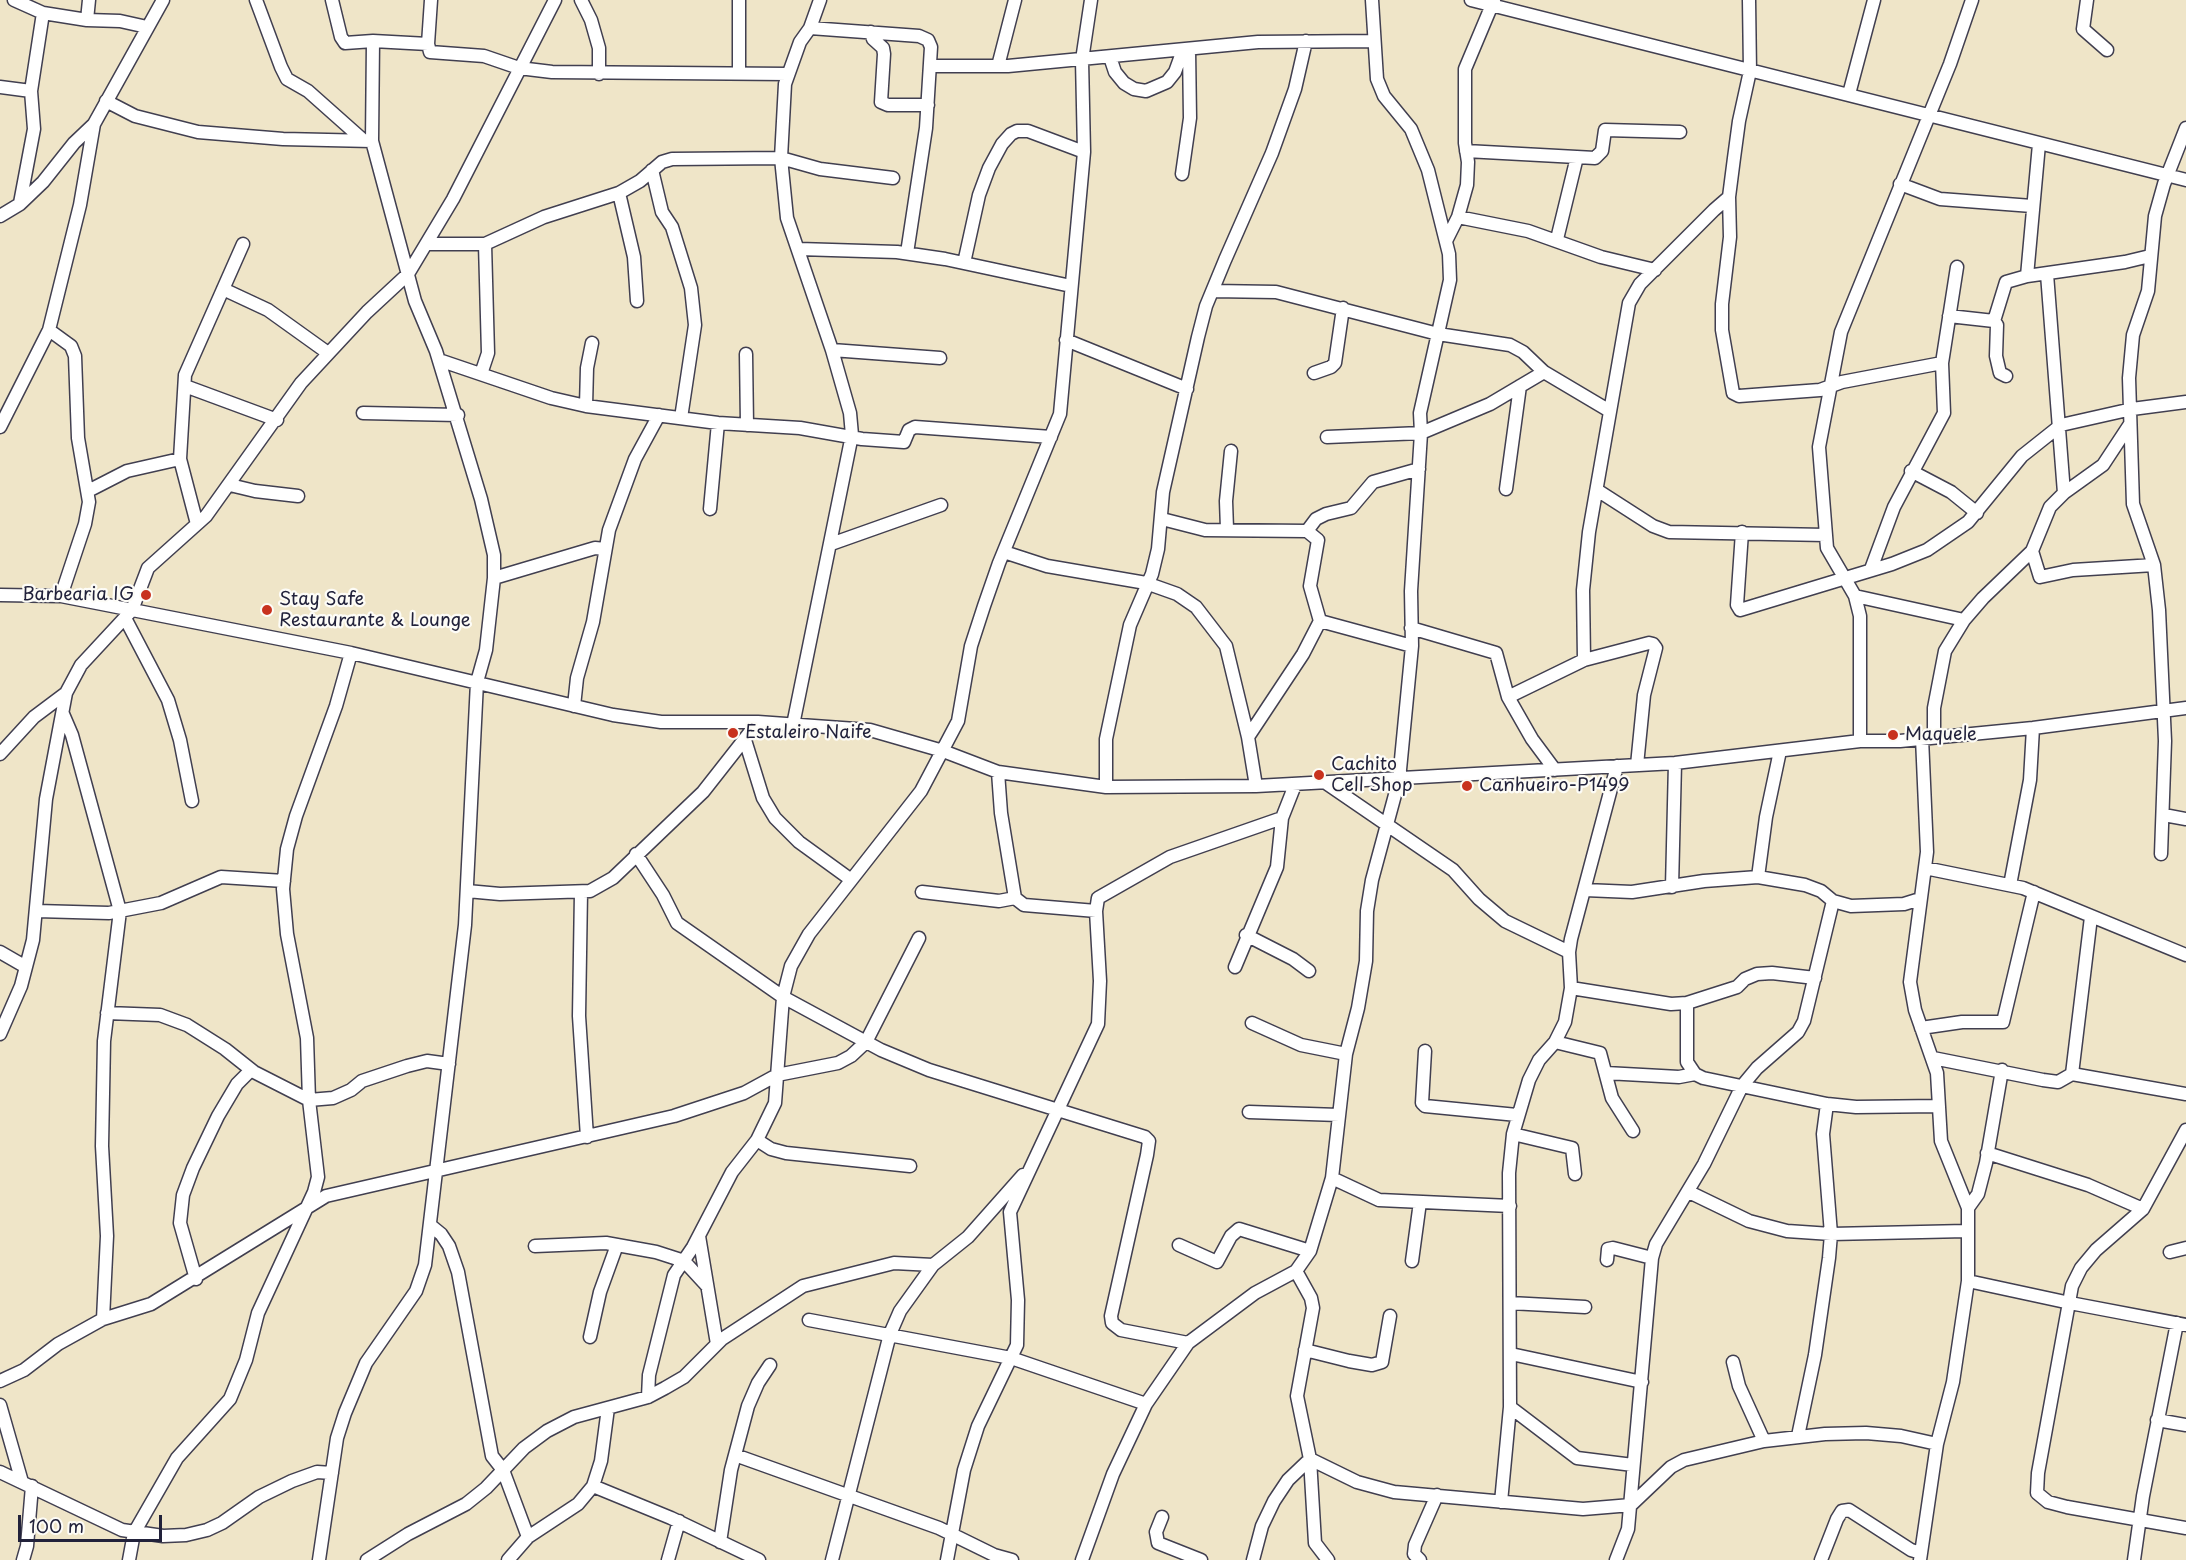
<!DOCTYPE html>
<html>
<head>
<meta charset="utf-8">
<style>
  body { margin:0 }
  #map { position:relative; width:2186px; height:1560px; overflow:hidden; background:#efe5c8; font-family:"Playpen Sans",sans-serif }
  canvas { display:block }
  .scale { position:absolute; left:18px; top:1515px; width:144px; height:27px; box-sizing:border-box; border:3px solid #22223b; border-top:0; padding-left:8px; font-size:18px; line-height:21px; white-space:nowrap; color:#22223b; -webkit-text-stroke:4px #fdfcf7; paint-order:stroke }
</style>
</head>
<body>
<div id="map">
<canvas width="2186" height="1560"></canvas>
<div class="scale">100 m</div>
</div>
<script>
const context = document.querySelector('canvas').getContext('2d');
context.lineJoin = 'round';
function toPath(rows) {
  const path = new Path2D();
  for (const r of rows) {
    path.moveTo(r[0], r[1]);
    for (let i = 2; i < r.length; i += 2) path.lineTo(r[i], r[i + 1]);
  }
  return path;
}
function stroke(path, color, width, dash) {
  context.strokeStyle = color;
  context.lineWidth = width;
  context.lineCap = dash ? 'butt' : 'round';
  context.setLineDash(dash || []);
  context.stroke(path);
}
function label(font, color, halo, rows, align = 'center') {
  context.font = font + ' "Playpen Sans",sans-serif';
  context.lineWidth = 4.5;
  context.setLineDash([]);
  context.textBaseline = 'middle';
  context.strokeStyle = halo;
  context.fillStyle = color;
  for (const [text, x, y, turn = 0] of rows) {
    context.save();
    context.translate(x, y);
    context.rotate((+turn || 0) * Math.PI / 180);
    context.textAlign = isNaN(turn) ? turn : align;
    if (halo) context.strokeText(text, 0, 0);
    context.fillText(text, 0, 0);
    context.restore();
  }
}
const minor = toPath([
  [14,0,43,13,87,20,120,21,147,27],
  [256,0,281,67,287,79,308,91,362,139],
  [332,0,341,37,345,43,373,41],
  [581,0,591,20,599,48,599,74],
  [739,0,739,73],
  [1471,0,2186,180],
  [1749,0,1750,71,1739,121,1734,158,1729,197,1730,237,1722,304,1722,330,1733,393,1739,396,1820,390,1842,382,1942,363],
  [2087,0,2083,29,2107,50],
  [87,20,89,0],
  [810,28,919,36,928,40,931,47,926,128,907,253],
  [871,32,873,39,883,48,884,54,881,102,888,105,928,105],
  [428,44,430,52,484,56,519,68,552,72,788,74],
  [1110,57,1115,72,1124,83,1134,89,1146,91,1167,82,1175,72,1183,50],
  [930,66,1008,66,1258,42,1373,41],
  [998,66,1015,0],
  [0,87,31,91],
  [1849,94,1874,0],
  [106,101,135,116,198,132,283,139,372,141,373,41,428,44,431,0],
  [1466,151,1595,158,1602,151,1605,130,1680,132],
  [652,170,662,212,672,227,691,288,695,325,681,418],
  [1182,174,1190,118,1189,49],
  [1900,184,1940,199,2032,206],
  [619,193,634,257,637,301],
  [20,203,34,129,31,91,43,13],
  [0,216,20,204,43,182,74,143,94,124,163,0],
  [1458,217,1467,185,1468,162,1465,143,1465,69,1494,0],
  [1557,239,1577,157],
  [1446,241,1458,217,1528,231,1601,257,1655,270],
  [427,244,485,244,544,217,619,193,640,181,662,162,672,159,781,158,820,169,893,178],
  [799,249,897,252,945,259,1071,286],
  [964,263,979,195,989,168,1002,144,1011,134,1017,131,1028,131,1084,152],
  [2047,274,2064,493],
  [2027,276,2039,144],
  [223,289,268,310,328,353],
  [1213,291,1276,292,1438,334,1510,345,1523,352,1544,372,1608,410],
  [1949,316,1994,321],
  [49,330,71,346,75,356,78,438,89,502,85,524,61,596],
  [1066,340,1187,389],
  [832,350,940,358],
  [746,354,747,425],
  [439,360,551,398,586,406,718,423,800,428,862,439,904,442,909,430,915,427,1051,437],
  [1314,373,1331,367,1335,363,1343,308],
  [481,374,488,353,485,244],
  [2006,376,2000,373,1996,356,1997,325,1994,321,2006,282,2027,276,2125,262,2150,256],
  [185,386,277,420],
  [586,406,587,368,592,343],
  [363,413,458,415],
  [0,427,49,330,80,205,94,124],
  [1327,437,1421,433,1490,404,1544,372],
  [1911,471,1951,492,1977,513],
  [230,485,255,491,298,496],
  [1506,489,1520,386],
  [1597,490,1653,526,1669,532,1826,535],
  [88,491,127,471,180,459],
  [710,509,718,423],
  [1162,519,1205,530,1307,531,1318,540,1310,586,1320,621,1303,654,1248,737],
  [197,524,180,459,185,375,243,244],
  [1227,529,1226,501,1231,451],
  [1307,531,1316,519,1326,514,1351,508,1373,482,1419,469],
  [1742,532,1737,605,1740,610,1892,564,1927,550,1968,522,2022,456,2061,425,2132,409,2186,402],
  [831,544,941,505],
  [2032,551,2040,577,2073,570,2154,565],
  [1004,552,1047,566,1146,583,1177,594,1196,607,1226,646,1248,737,1256,786],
  [1871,569,1894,507,1944,413,1942,363,1957,267],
  [494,578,595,548,605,549],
  [0,595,61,596,102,604,351,653,613,715,661,722,758,722,870,730,943,751,998,772,1106,787,1256,786,1675,763,1860,741,1900,741,2033,728,2186,708],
  [1855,596,1964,620],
  [125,618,168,700,180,740,192,801],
  [1320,621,1412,646],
  [1411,628,1496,653,1508,697,1532,739,1555,770],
  [1584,660,1583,590,1589,532,1629,303,1640,284,1714,210,1729,197],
  [1508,697,1584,660,1649,643,1653,644,1656,648,1644,695,1637,765],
  [574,706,577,678,593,622,609,530,635,459,659,415],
  [63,714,72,735,120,911,104,1041,102,1146,107,1236,103,1319],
  [793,725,852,435,850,413,832,350,787,218,781,158,785,84,800,42,810,28,820,0],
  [1934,737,1934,708,1945,651,1964,620,1983,598,2032,551,2050,507,2064,493,2103,465,2130,424],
  [745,740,763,798,775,818,799,842,850,879],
  [1860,741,1860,616,1855,596,1827,548,1819,447,1841,332,1950,64,1972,0],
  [0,754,34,717,66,693],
  [998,772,1001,813,1015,898,1024,905,1096,911],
  [1326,783,1453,870,1479,899,1505,921,1569,952],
  [1106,787,1106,739,1130,625,1152,574,1158,549,1163,492,1198,337,1206,306,1225,260,1272,153,1295,89,1306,41],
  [2164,815,2186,819],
  [636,854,663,895,677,923,783,997,881,1050,929,1070,1145,1137,1149,1141,1147,1155,1111,1316,1112,1323,1121,1330,1188,1343],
  [2161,854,2165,741,2159,610,2154,565,2133,504,2129,378,2133,335,2148,291,2155,216,2164,184,2186,128],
  [1925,868,2023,888,2186,955],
  [1758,877,1766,817,1780,751],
  [2010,885,2030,780,2033,728],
  [1672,887,1675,763],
  [1585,890,1632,892,1704,881,1758,877,1805,885,1821,891,1833,901,1851,906,1904,904,1920,899],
  [467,891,500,894,590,891,613,878,703,792,758,722],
  [581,892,579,1016,587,1137],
  [922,892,999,901,1015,898],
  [37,911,109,913,161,903,221,877,284,881],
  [1246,935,1293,959,1309,971],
  [0,952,26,967],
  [1235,967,1277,867,1282,818,1295,785],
  [1571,988,1671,1004,1687,1003,1737,987,1745,979,1757,974,1772,973,1815,978],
  [1687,1003,1687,1062,1695,1074,1703,1078,1827,1104,1856,1107,1939,1106],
  [107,1013,160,1015,187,1025,225,1049,254,1072,309,1100,333,1098,351,1090,362,1081,407,1066,427,1061,449,1064],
  [1252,1023,1301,1045,1346,1054],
  [1921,1028,1962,1022,2003,1022,2034,892],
  [0,1034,21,986,33,940,46,799,66,693,81,665,132,610,148,568,206,516,301,383,367,312,408,274,453,199,555,0],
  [1555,1042,1600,1053,1612,1098,1633,1131],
  [1425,1051,1422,1103,1425,1106,1517,1115],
  [1933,1058,2043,1080,2058,1082,2072,1074,2186,1094],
  [1606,1073,1679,1077,1695,1074],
  [2072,1074,2091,917],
  [1249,1112,1339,1115],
  [2186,1130,2143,1209,2096,1250,2081,1268,2072,1286,2038,1473,2037,1493,2048,1502,2067,1507,2186,1528],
  [1513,1134,1572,1148,1575,1174],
  [757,1140,771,1149,786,1153,910,1166],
  [1987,1153,2088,1185,2143,1209],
  [1332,1178,1379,1200,1510,1206],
  [1689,1192,1749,1221,1787,1231,1831,1234,1966,1231],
  [1968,1208,1978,1194,1986,1163,2002,1070],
  [430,1225,441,1234,449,1246,458,1272,492,1456,503,1470,528,1537],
  [699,1236,717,1344],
  [1179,1245,1217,1262,1231,1236,1239,1229,1310,1251],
  [535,1246,606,1243,656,1252,684,1261,707,1286],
  [2170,1252,2186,1248],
  [1607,1260,1608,1249,1613,1248,1652,1258],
  [1412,1261,1420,1202],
  [1296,1271,1311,1298,1313,1308,1297,1396,1310,1459,1315,1543,1328,1560],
  [196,1279,180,1223,183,1195,193,1168,218,1116,237,1084,251,1070],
  [1968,1281,2070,1303,2186,1325],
  [1510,1303,1585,1307],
  [809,1320,1011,1358,1146,1404],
  [590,1337,600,1292,617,1245],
  [1305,1350,1349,1361,1372,1365,1382,1362,1390,1316],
  [1511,1354,1642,1382],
  [1733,1362,1739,1386,1764,1441],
  [0,1381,24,1370,58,1344,103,1319,151,1304,326,1196,674,1116,744,1093,777,1075,838,1063,851,1056,866,1042,919,938],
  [648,1397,649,1375,674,1275,693,1247,732,1172,757,1140,775,1103,783,997,791,966,809,934,921,791,958,721,971,646,984,606,999,563,1060,414,1084,152,1082,60,1091,0],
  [0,1405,22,1482],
  [1510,1407,1577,1458,1633,1465],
  [2157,1420,2186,1425],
  [1798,1436,1815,1355,1829,1258,1831,1234,1823,1134,1827,1104],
  [735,1455,939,1528,994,1555,1012,1560],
  [0,1472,122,1530,163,1536,186,1535,207,1530,222,1523,259,1497,292,1481,317,1472,332,1473],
  [593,1486,671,1518,759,1560],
  [1501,1502,1510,1407,1509,1173,1513,1134,1529,1080,1539,1060,1555,1042,1565,1022,1571,988,1569,952,1571,939,1617,766],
  [1162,1517,1156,1532,1158,1543,1201,1560],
  [720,1542,731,1470,748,1406,758,1383,770,1365],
  [23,1560,27,1546,32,1486],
  [129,1560,134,1533,177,1458,230,1399,246,1360,258,1313,314,1192,318,1177,309,1100,307,1038,287,934,283,889,287,849,296,816,336,706,351,653],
  [319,1560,337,1438,345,1413,366,1363,416,1291,425,1265,465,925,477,682,486,650,494,578,494,555,481,499,436,351,415,301,372,141],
  [367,1560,408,1534,466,1504,486,1488,524,1448,547,1431,574,1417,648,1397,665,1388,684,1377,722,1339,803,1286,894,1263,933,1265],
  [508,1560,528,1537,578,1504,593,1486,601,1461,608,1408],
  [668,1560,679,1521],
  [832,1560,890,1334,900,1311,933,1265,968,1237,1023,1175],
  [947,1560,964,1470,978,1426,1017,1345,1018,1300,1010,1212,1098,1024,1100,981,1096,911,1098,898,1170,857,1282,818],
  [1082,1560,1113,1474,1146,1404,1188,1343,1255,1293,1296,1271,1310,1251,1332,1178,1346,1054,1358,1008,1366,961,1367,911,1372,880,1399,780,1412,646,1411,591,1421,433,1420,413,1450,280,1449,254,1428,170,1411,129,1384,96,1377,79,1372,0],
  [1253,1560,1262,1526,1274,1501,1288,1480,1310,1459,1357,1482,1394,1492,1583,1509,1631,1505,1671,1467,1684,1460,1764,1441,1825,1434,1866,1433,1901,1436,1937,1444],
  [1420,1560,1414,1554,1415,1545,1437,1495],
  [1616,1560,1628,1529,1652,1258,1656,1244,1704,1164,1742,1086,1757,1068,1798,1032,1804,1021,1833,901],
  [1821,1560,1837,1519,1842,1511,1849,1510,1911,1550,1921,1553],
  [1920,1560,1937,1444,1953,1382,1968,1281,1968,1208,1941,1141,1937,1073,1915,1010,1910,982,1927,852,1922,738],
  [2134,1560,2143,1496,2177,1323]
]);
stroke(minor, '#413f50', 15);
stroke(minor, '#fff', 12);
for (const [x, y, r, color] of [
  [146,595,6,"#c8321e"],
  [267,610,6,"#c8321e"],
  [733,733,6,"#c8321e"],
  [1893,735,6,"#c8321e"],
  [1319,775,6,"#c8321e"],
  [1467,786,6,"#c8321e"]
]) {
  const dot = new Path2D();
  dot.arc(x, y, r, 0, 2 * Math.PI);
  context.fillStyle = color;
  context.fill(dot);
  stroke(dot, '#fdfcf7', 2);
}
label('18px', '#22223b', '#fdfcf7', [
  ["Barbearia IG",134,595,"right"],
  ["Stay Safe",279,600],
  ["Restaurante & Lounge",279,621],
  ["Estaleiro Naife",745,733],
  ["Maquele",1905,735],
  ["Cachito",1331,765],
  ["Cell Shop",1331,786],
  ["Canhueiro-P1499",1479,786]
], 'left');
</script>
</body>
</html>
